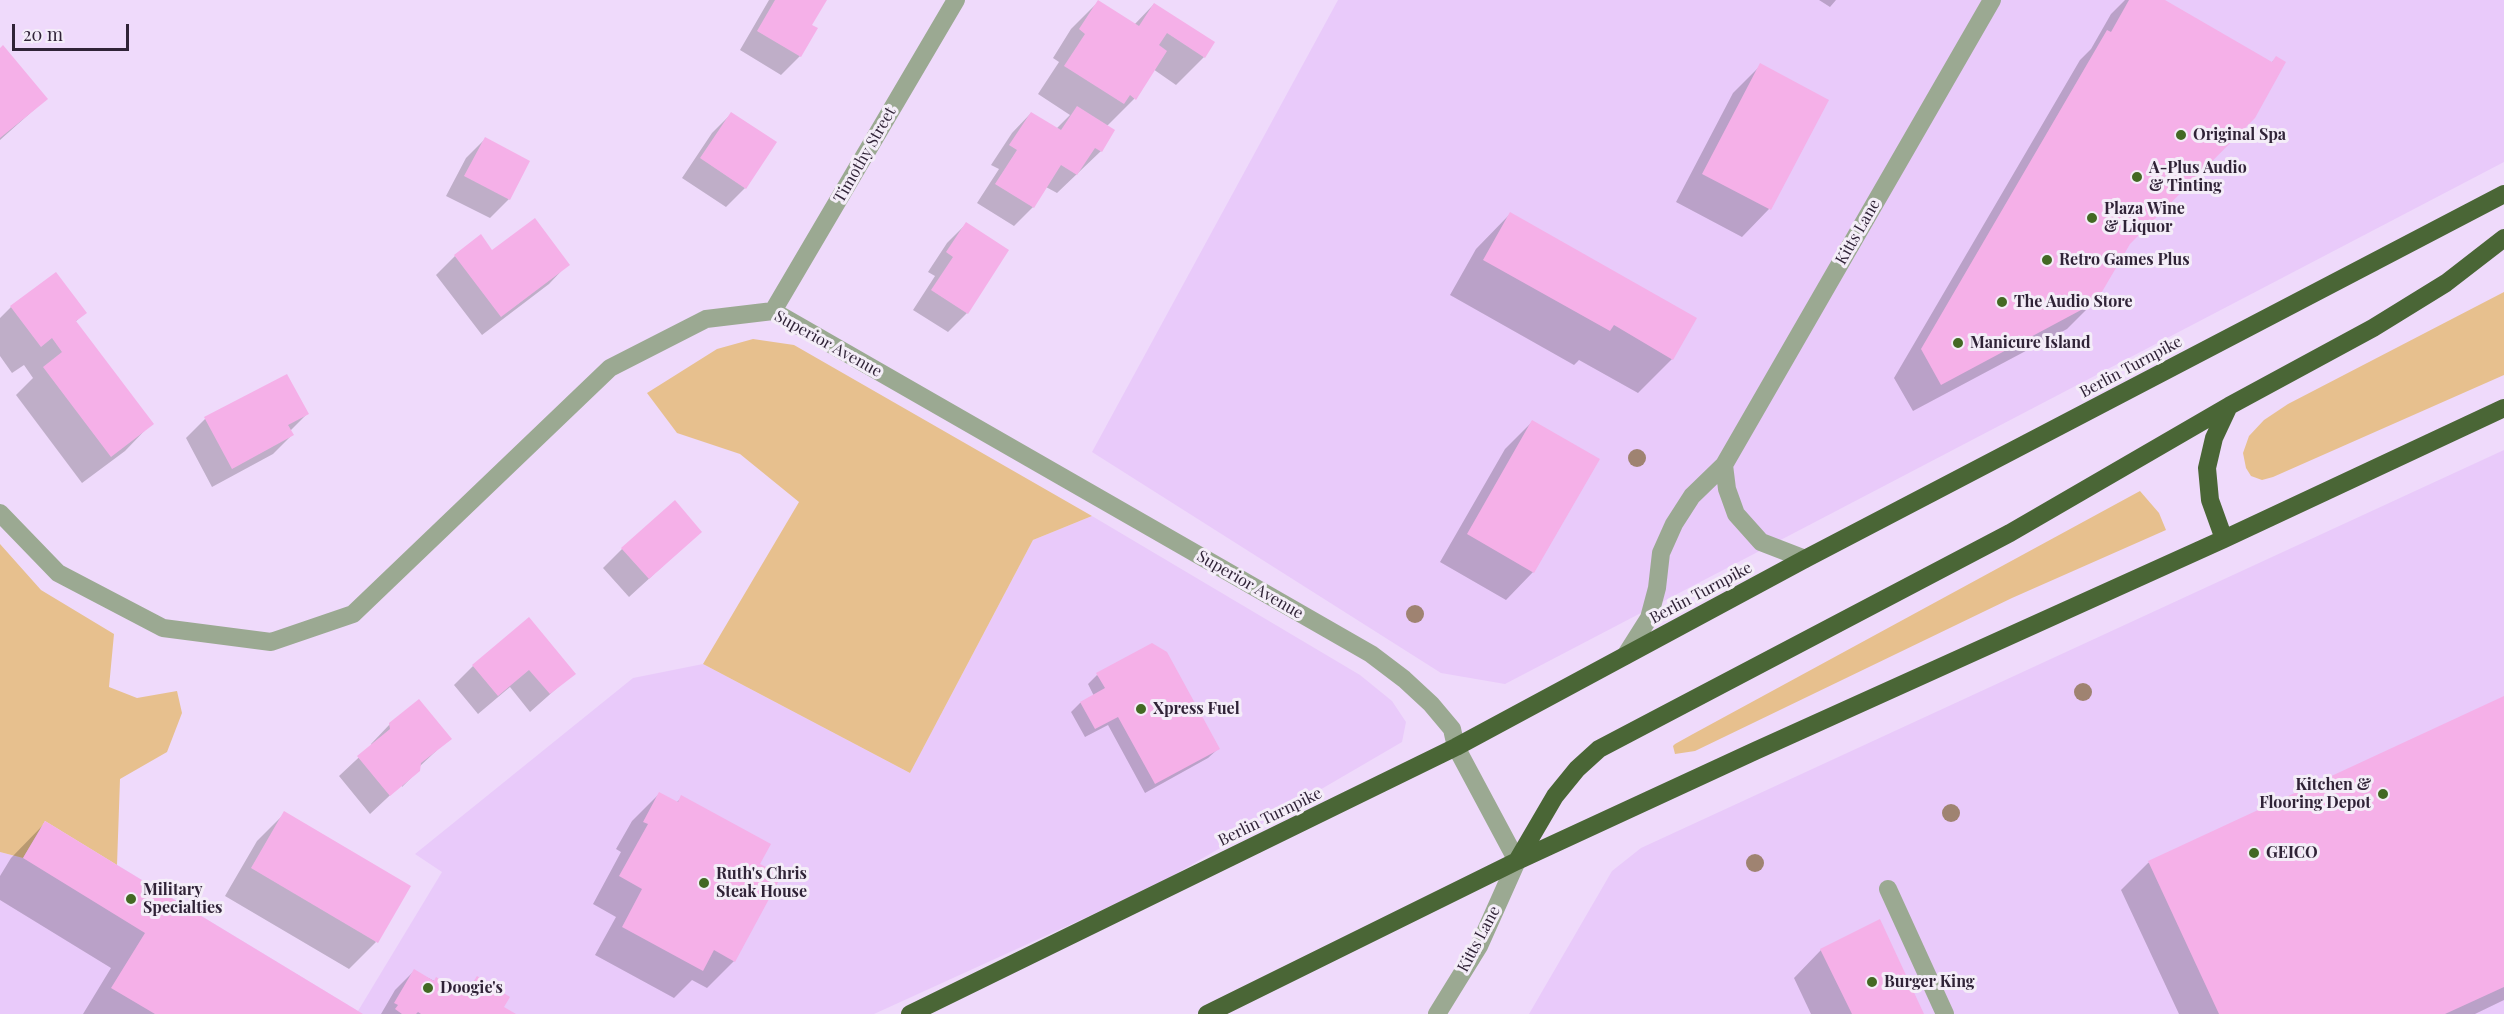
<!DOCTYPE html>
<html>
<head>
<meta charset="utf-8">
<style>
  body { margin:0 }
  #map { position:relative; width:2504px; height:1014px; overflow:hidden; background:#efdafb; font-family:"Playfair Display",serif }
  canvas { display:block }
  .scale { position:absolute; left:12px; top:24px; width:117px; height:27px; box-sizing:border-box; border:3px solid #302337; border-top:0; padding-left:8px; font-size:18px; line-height:21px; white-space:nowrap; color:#302337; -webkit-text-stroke:4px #f4edf8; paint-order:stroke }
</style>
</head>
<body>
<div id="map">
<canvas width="2504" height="1014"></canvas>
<div class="scale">20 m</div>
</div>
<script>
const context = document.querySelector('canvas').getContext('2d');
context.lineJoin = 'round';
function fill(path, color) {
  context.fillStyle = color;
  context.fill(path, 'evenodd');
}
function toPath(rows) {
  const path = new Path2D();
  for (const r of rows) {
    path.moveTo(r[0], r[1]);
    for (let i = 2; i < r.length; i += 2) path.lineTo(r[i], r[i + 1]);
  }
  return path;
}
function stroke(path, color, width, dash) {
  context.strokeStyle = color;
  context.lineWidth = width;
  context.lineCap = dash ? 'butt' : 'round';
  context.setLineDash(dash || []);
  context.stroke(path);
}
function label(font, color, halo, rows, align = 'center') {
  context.font = font + ' "Playfair Display",serif';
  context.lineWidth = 6;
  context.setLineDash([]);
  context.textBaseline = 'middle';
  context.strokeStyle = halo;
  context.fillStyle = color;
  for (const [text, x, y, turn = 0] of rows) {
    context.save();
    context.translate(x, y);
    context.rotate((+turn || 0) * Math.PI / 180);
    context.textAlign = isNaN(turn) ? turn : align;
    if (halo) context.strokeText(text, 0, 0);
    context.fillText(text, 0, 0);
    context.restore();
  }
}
fill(toPath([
  [1338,0,2504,0,2504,162,1505,684,1441,673,1092,452],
  [2504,450,2504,1014,1529,1014,1612,871,1641,848],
  [1092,516,1360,675,1392,701,1406,722,1402,742,1155,886,874,1014,0,1014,0,852,23,858,45,821,358,1011,442,872,415,854,633,678,703,664,910,773,1033,540]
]), '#e9cafa');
fill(toPath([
  [2504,292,2504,375,2273,477,2262,480,2251,476,2246,468,2243,453,2249,436,2264,420,2288,404],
  [753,339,794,345,1092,516,1033,540,910,773,703,664,799,502,740,454,677,433,647,393,717,349],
  [2140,491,2159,513,2166,530,2012,598,1695,751,1675,754,1673,746,1675,744,1693,734],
  [0,544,41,590,114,634,109,687,137,698,177,691,182,713,167,752,120,779,117,865,45,821,23,858,0,852]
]), '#e7c08e');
fill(toPath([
  [769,0,825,0,810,25,800,56,781,75,740,50],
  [1819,0,1836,0,1830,7],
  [2125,0,2162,0,2271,63,2276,58,2129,243,2095,301,2067,329,1913,411,1894,378,2080,60,2091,49,2111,14],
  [1098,2,1134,25,1154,4,1204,57,1176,85,1153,69,1134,99,1107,126,1113,130,1101,151,1057,193,1046,187,1033,207,1014,226,977,203,999,169,991,165,1012,133,1031,113,1056,129,1070,115,1038,94,1059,62,1053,58,1071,29],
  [0,50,46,99,0,140],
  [1761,65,1827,100,1769,209,1742,237,1676,202,1733,93],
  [731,114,745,188,726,207,682,178,712,133],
  [485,139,509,199,490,218,446,196,466,158],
  [1510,214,1672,359,1638,393,1579,360,1574,365,1450,295,1476,249],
  [966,224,967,313,948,332,913,310,935,276,928,272,947,243],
  [481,237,492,252,568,264,549,284,482,335,436,275,455,256],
  [11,307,85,313,75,322,152,423,125,451,82,483,16,395,33,378,24,365,12,373,0,356,0,318],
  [307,414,290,431,292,435,273,454,212,487,186,438,205,419],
  [1532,422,1533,572,1506,600,1440,562,1505,449],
  [700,532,629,597,603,568,622,549],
  [529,619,574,673,530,712,510,687,478,714,454,685,473,666],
  [1097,675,1218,749,1208,758,1145,793,1108,725,1085,737,1071,712,1080,703,1094,696,1088,684],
  [2504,698,2504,1000,2475,1014,2179,1014,2121,890,2148,863],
  [390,724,450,738,419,767,419,770,402,787,402,784,370,814,339,776,371,746,371,744],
  [659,794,676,803,682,797,734,961,707,988,692,980,674,998,595,955,616,917,593,904,621,852,616,849,632,821],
  [285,813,376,942,349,969,225,896,257,841],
  [45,823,361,1014,83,1014,111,968,0,900,0,876,11,858],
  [1821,950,1922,1014,1811,1014,1794,978],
  [414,971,461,994,477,978,502,1007,513,1014,381,1014,395,990]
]), '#0003');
fill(toPath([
  [775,0,827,0,812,25,818,28,801,57,757,31],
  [1098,0,1139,26,1154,3,1215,42,1205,58,1167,33,1159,45,1167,51,1136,100,1130,95,1124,104,1064,66,1085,34,1079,29],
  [2129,0,2165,0,2272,62,2276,56,2286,62,2255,118,2130,244,2096,302,1941,385,1921,349,2107,30,2111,32],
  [3,45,48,99,0,138,0,48],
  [1760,63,1829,100,1771,210,1702,174],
  [1077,106,1115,130,1102,152,1095,148,1077,175,1061,165,1034,208,995,184,1017,150,1009,145,1031,112,1061,130],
  [731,112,777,142,746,189,700,158],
  [485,137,530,161,510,200,464,176],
  [1510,212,1697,318,1673,360,1614,325,1610,331,1483,260],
  [535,218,570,265,501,317,454,255,481,234,492,250],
  [966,222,1009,250,968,314,931,290,953,257,946,252],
  [56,272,87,313,76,321,154,424,111,457,43,367,62,352,52,338,41,347,10,306],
  [287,374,309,414,288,425,294,435,232,469,204,417],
  [1532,420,1600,459,1534,573,1467,534],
  [675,500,702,532,649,579,621,548],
  [529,617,576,674,550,694,529,670,498,696,472,665],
  [1152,643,1167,652,1220,749,1155,784,1118,717,1095,729,1080,702,1105,688,1096,673],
  [2504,696,2504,987,2445,1014,2219,1014,2148,861],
  [419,699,452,739,421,763,420,771,390,796,357,756,390,729,389,723],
  [659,792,678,802,681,795,771,844,760,864,782,875,735,962,714,950,703,971,622,927,642,889,619,876,648,824,643,822],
  [284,811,411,886,378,943,251,868],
  [45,821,117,865,363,1014,155,1014,111,988,145,933,23,858],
  [1880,919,1924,1014,1852,1014,1820,949],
  [414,969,434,981,436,977,465,995,477,976,510,997,504,1007,516,1014,421,1014,418,1012,416,1014,402,1014,395,1009,398,1005,394,1003]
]), '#f5b0e8');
stroke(toPath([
  [773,311,956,0],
  [1724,465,1727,489,1736,514,1761,542,1805,559],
  [0,513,58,573,163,628,271,642,353,614,610,368,706,319,773,311,1371,654,1404,679,1431,704,1452,729,1456,747,1517,861,1479,946,1437,1014],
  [1625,656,1649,618,1657,588,1661,553,1674,524,1692,496,1724,465,1992,0],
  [1888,889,1945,1014]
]), '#9ba992', 18);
stroke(toPath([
  [2224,539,2210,500,2207,468,2214,438,2229,406],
  [1517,861,1555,796,1577,769,1599,749,2010,533,2229,406,2373,328,2446,283,2504,238],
  [910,1014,1456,747,1805,559,2504,194],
  [1207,1014,1517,861,1755,751,2224,539,2504,408]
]), '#4a6636', 18);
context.fillStyle = '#9f8371';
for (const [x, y] of [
  [1637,458],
  [1415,614],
  [2083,692],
  [1951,813],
  [1755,863]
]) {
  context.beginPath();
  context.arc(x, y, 9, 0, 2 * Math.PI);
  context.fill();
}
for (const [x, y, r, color] of [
  [2181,135,6,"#436923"],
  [2137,177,6,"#436923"],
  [2092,218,6,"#436923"],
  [2047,260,6,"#436923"],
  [2002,302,6,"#436923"],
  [1958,343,6,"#436923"],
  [1141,709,6,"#436923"],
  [2383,794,6,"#436923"],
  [2254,853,6,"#436923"],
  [704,883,6,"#436923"],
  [131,899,6,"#436923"],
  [1872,982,6,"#436923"],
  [428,988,6,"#436923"]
]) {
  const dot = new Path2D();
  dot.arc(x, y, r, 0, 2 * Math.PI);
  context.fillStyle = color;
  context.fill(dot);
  stroke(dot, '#f4edf8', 2);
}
label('bold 16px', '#302337', '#f4edf8', [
  ["Original Spa",2193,135],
  ["A-Plus Audio",2149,168],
  ["& Tinting",2149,186],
  ["Plaza Wine",2104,209],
  ["& Liquor",2104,227],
  ["Retro Games Plus",2059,260],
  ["The Audio Store",2014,302],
  ["Manicure Island",1970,343],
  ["Xpress Fuel",1153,709],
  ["Kitchen &",2371,785,"right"],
  ["Flooring Depot",2371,803,"right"],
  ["GEICO",2266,853],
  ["Ruth's Chris",716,874],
  ["Steak House",716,892],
  ["Military",143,890],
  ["Specialties",143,908],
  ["Burger King",1884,982],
  ["Doogie's",440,988]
], 'left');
label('16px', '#302337', '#f4edf8', [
  ["Timothy Street",865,155,-60],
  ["Kitts Lane",1858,232,-60],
  ["Superior Avenue",828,344,29],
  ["Berlin Turnpike",2131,367,-28],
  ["Superior Avenue",1250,585,30],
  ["Berlin Turnpike",1701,593,-28],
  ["Berlin Turnpike",1270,817,-26],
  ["Kitts Lane",1479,939,-62]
]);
</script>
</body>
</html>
